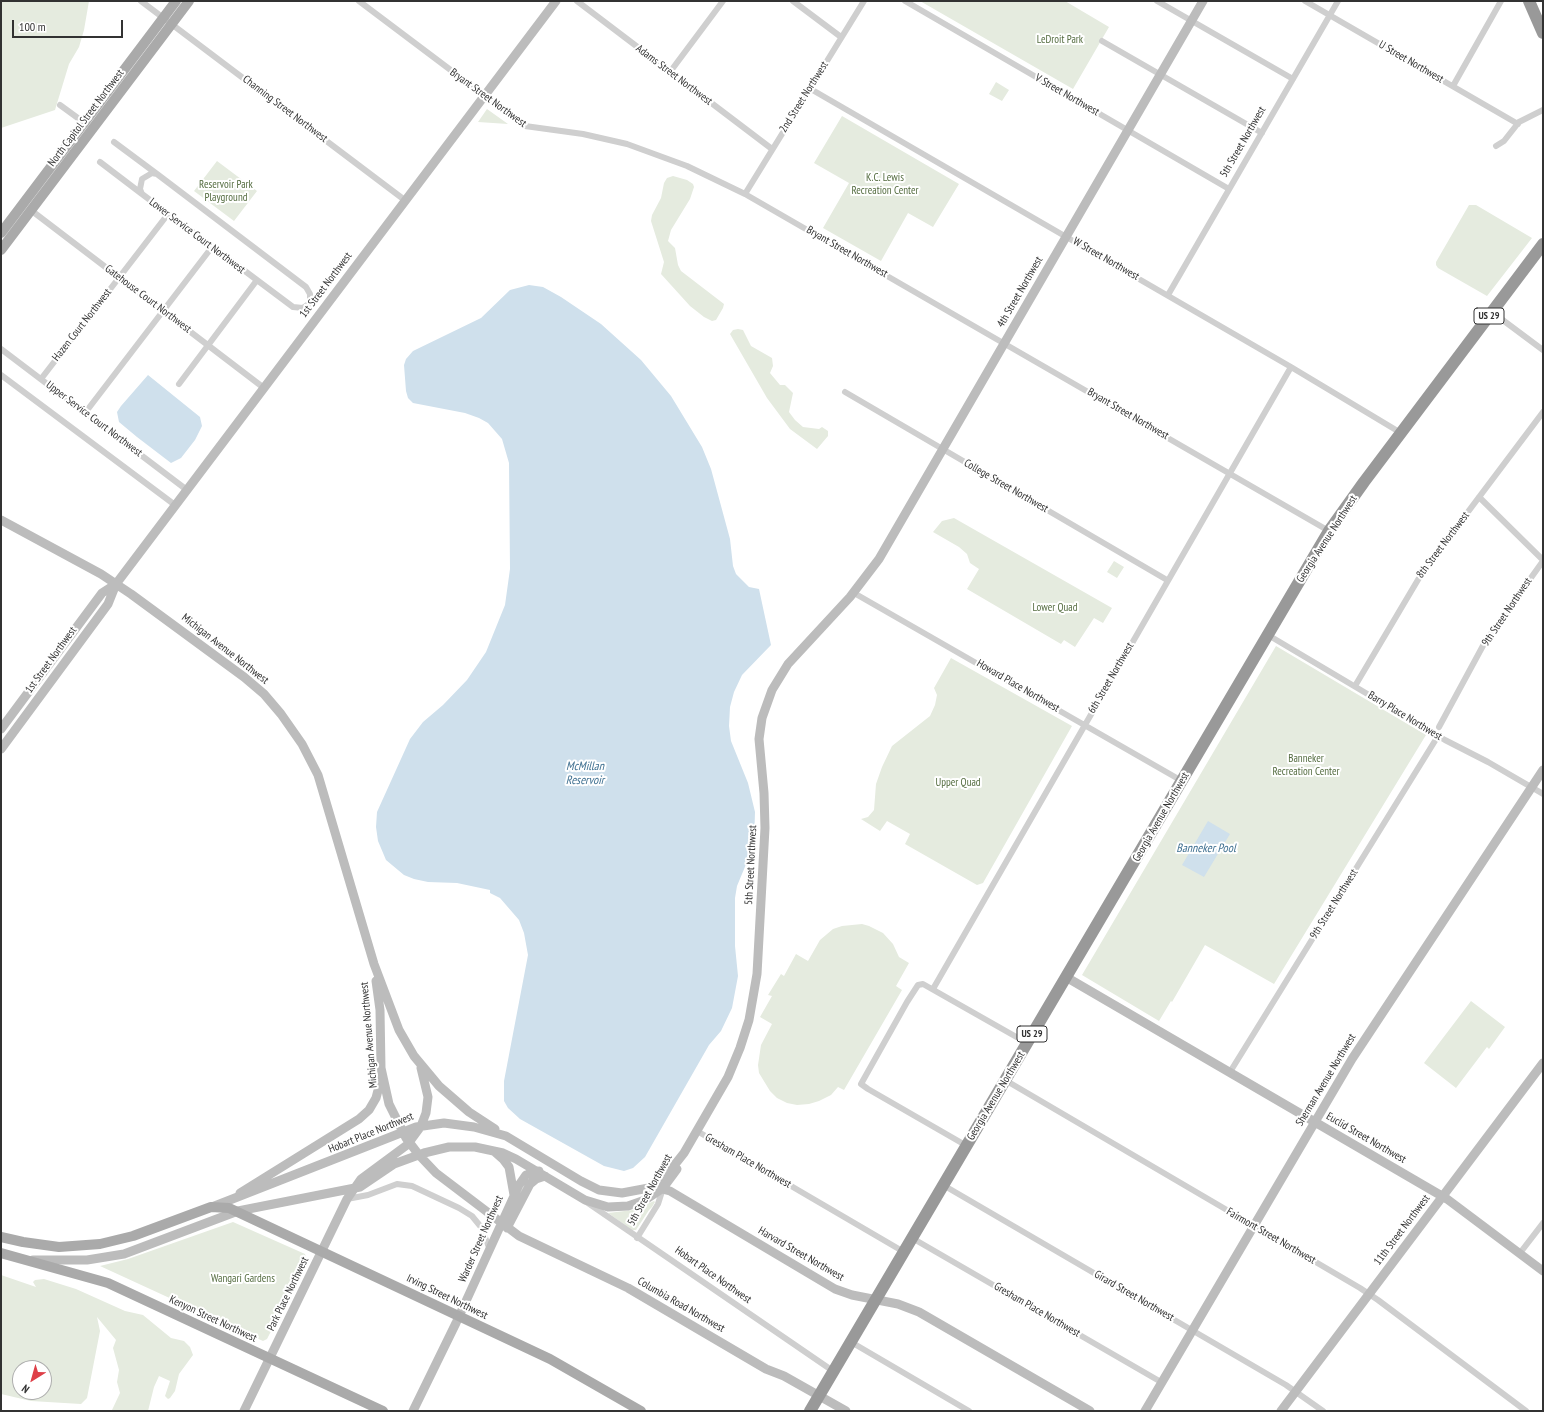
<!DOCTYPE html>
<html>
<head>
<meta charset="utf-8">
<style>
  body { margin:0 }
  #map { position:relative; width:1544px; height:1412px; overflow:hidden; background:#fff; font-family:"PT Sans Narrow",sans-serif }
  canvas { display:block }
  .frame { position:absolute; inset:0; border:2px solid #323232; pointer-events:none }
  .north { position:absolute; left:12px; top:1360px; width:40px; height:40px; box-sizing:border-box; background:#fff; border:1px solid #adadad; border-radius:50%; rotate:217deg; font-size:11px; font-weight:700; line-height:16px; text-align:center; color:#323232 }
  .north::after { content:''; display:block; margin:auto; width:14px; height:18px; background:#de3f48; clip-path:polygon(50% 0,100% 100%,50% 72%,0 100%) }
  .scale { position:absolute; left:12px; top:20px; width:111px; height:18px; box-sizing:border-box; border:2px solid #323232; border-top:0; padding-left:5px; font-size:12px; line-height:14px; white-space:nowrap; color:#323232; -webkit-text-stroke:3px #fff; paint-order:stroke }
</style>
</head>
<body>
<div id="map">
<canvas width="1544" height="1412"></canvas>
<div class="frame"></div>
<div class="north">N</div>
<div class="scale">100 m</div>
</div>
<script>
const context = document.querySelector('canvas').getContext('2d');
context.lineJoin = 'round';
function fill(path, color) {
  context.fillStyle = color;
  context.fill(path, 'evenodd');
}
function toPath(rows) {
  const path = new Path2D();
  for (const r of rows) {
    path.moveTo(r[0], r[1]);
    for (let i = 2; i < r.length; i += 2) path.lineTo(r[i], r[i + 1]);
  }
  return path;
}
function stroke(path, color, width, dash) {
  context.strokeStyle = color;
  context.lineWidth = width;
  context.lineCap = dash ? 'butt' : 'round';
  context.setLineDash(dash || []);
  context.stroke(path);
}
function label(font, color, halo, rows, align = 'center') {
  context.font = font + ' "PT Sans Narrow",sans-serif';
  context.lineWidth = 4;
  context.setLineDash([]);
  context.textBaseline = 'middle';
  context.strokeStyle = halo;
  context.fillStyle = color;
  for (const [text, x, y, turn = 0] of rows) {
    context.save();
    context.translate(x, y);
    context.rotate((+turn || 0) * Math.PI / 180);
    context.textAlign = isNaN(turn) ? turn : align;
    if (halo) context.strokeText(text, 0, 0);
    context.fillText(text, 0, 0);
    context.restore();
  }
}
fill(toPath([
  [1,1,89,1,84,30,79,47,69,64,55,110,1,128],
  [920,1,1065,1,1109,27,1073,89],
  [996,82,1009,90,1002,101,989,94],
  [487,109,508,124,478,122],
  [842,116,959,184,933,227,908,213,881,261,823,228,849,183,814,163],
  [217,161,257,191,234,221,194,191],
  [673,176,687,180,693,184,694,187,690,199,671,230,668,241,675,248,678,265,681,271,724,304,723,308,716,320,712,321,704,317,690,306,661,274,664,262,651,221,652,215,661,198,664,183,667,178],
  [1469,205,1476,205,1532,238,1487,296,1438,268,1436,265,1436,262],
  [738,329,743,330,751,346,772,358,773,366,770,373,780,385,785,385,793,393,789,412,795,420,803,427,819,429,822,427,828,431,828,436,817,449,790,429,767,398,730,334,733,330],
  [954,518,1112,608,1103,623,1094,618,1075,647,1064,640,1061,644,967,589,979,569,970,563,967,554,959,547,933,532,942,521],
  [1114,561,1124,567,1117,578,1107,572],
  [1276,646,1426,735,1274,984,1205,945,1172,1002,1171,1001,1159,1021,1082,975],
  [951,658,1072,726,983,883,977,885,905,844,910,834,887,821,880,831,861,819,868,817,874,810,876,784,882,767,892,746,930,716,935,705,937,695,934,688],
  [862,924,869,926,883,933,893,944,899,957,909,963,896,986,902,990,844,1090,838,1087,831,1095,819,1101,809,1104,797,1105,787,1103,777,1098,770,1091,759,1073,758,1065,761,1045,772,1024,760,1017,772,996,768,995,781,974,784,976,796,954,808,961,820,940,833,929,842,926],
  [1471,1001,1505,1027,1489,1049,1487,1047,1456,1088,1424,1063],
  [654,1201,655,1202,652,1207,649,1210,636,1230,632,1230,608,1213,633,1210],
  [233,1222,305,1254,307,1261,267,1339,263,1341,100,1266,128,1259],
  [1,1275,36,1287,33,1282,35,1280,44,1279,76,1289,125,1311,143,1315,171,1338,184,1341,190,1347,193,1355,179,1374,175,1391,170,1398,168,1399,165,1396,170,1381,159,1376,154,1387,148,1411,112,1410,120,1393,117,1382,119,1370,113,1348,116,1340,97,1317,100,1331,87,1398,81,1404,31,1401,1,1394],
  [20,1368,44,1368,44,1392,20,1392]
]), '#e5ebdf');
fill(toPath([
  [529,285,543,287,561,297,601,324,641,360,671,396,702,447,711,469,730,539,733,566,736,574,749,587,759,589,771,645,742,675,734,692,730,707,729,726,731,741,748,783,755,812,754,845,737,886,735,898,735,946,738,976,732,1008,721,1031,709,1045,645,1157,633,1168,624,1171,604,1166,520,1119,508,1108,504,1101,504,1081,528,955,524,933,519,920,500,898,490,893,490,890,457,883,428,882,414,879,404,875,386,860,378,841,376,827,377,812,410,739,423,722,443,705,467,680,486,652,505,605,510,569,509,463,502,439,488,423,479,418,465,413,413,403,408,398,406,391,404,365,406,359,413,351,481,318,510,290],
  [148,375,200,417,202,426,195,440,181,458,171,463,137,437,119,422,117,412,121,406],
  [1208,821,1230,834,1204,877,1182,865]
]), '#cfe0ec');
stroke(toPath([
  [141,1,406,201],
  [359,1,525,126,583,134,627,144,687,166,745,194,1329,531],
  [577,1,772,149],
  [793,1,841,37],
  [905,1,1229,189],
  [1157,1,1293,79],
  [1305,1,1518,124],
  [1102,41,1262,133],
  [670,72,723,1],
  [1453,86,1501,1],
  [809,88,1291,367,1401,433],
  [60,105,86,124],
  [114,142,157,174],
  [1496,146,1504,141,1519,122,1543,110],
  [100,162,142,194],
  [152,173,157,174,306,287,310,294,310,303,303,308,293,307,142,194,140,189,142,179,152,173],
  [745,194,864,1],
  [32,211,264,388],
  [1168,295,1338,1],
  [1492,312,1543,350],
  [1,349,187,490],
  [1,375,175,505],
  [41,379,168,214],
  [179,384,257,280],
  [845,392,1167,580],
  [85,413,212,247],
  [1479,497,1543,560],
  [854,593,1182,781],
  [1268,635,1445,740,1488,762,1543,794],
  [1355,686,1422,573,1543,412],
  [1439,727,1485,642,1543,561],
  [933,989,1291,367],
  [1230,1072,1438,736],
  [1005,1080,1360,1288,1378,1300,1526,1411],
  [697,1131,904,1252],
  [967,1146,868,1089,861,1084,907,1002,918,985,923,984,1027,1043],
  [943,1185,1286,1385,1323,1411],
  [347,1199,368,1195,397,1184,412,1186,459,1208,472,1216,481,1227,490,1250],
  [585,1201,833,1371],
  [637,1238,658,1204,663,1188],
  [912,1238,1161,1382],
  [1520,1253,1543,1223],
  [851,1342,969,1411]
]), '#cfcfcf', 6);
stroke(toPath([
  [1,520,101,574,131,594,244,677,264,694,281,714,302,744,318,775,374,964,399,1030,414,1056,439,1086,469,1112,495,1129],
  [1,729,102,593,116,584],
  [1,749,108,604,116,584,556,1],
  [1066,977,1447,1199,1543,1271],
  [376,981,380,1010,381,1068,389,1104,406,1138,419,1155,436,1173,519,1236,628,1288,766,1369,784,1376,846,1411],
  [495,1152,503,1159,509,1167,514,1195],
  [651,1187,669,1172,684,1153,728,1077,740,1048,749,1020,757,974,765,828,764,793,759,739,762,718,772,690,788,664,850,597,879,559,1203,1],
  [240,1193,359,1119,369,1110,376,1098,381,1079],
  [212,1207,416,1127,444,1123,474,1127,506,1136,581,1181,599,1190,622,1193,654,1187,670,1191,835,1289,852,1295,898,1304,919,1312,1090,1411],
  [507,1228,530,1184,536,1179,545,1176],
  [33,1260,87,1260,124,1254,238,1211,360,1187,394,1164,424,1153,449,1147,475,1147,503,1153,516,1159,585,1200,608,1207,628,1206,645,1200,663,1188,677,1169],
  [244,1411,347,1199,361,1179,407,1145,421,1126,426,1113,428,1097,421,1068],
  [413,1411,456,1323,519,1185,526,1175,539,1171],
  [1145,1411,1352,1059,1543,770],
  [1281,1411,1543,1063]
]), '#bcbcbc', 9);
stroke(toPath([
  [1,233,176,1],
  [1,250,189,1],
  [1,1237,23,1242,59,1247,100,1244,133,1236,211,1207,229,1208,550,1359,641,1411],
  [1,1253,108,1283,383,1411]
]), '#aaa', 10);
stroke(toPath([
  [1529,1,1543,33],
  [810,1411,1329,531,1364,482,1543,244]
]), '#999', 12);
for (const [x, y, w] of [
  [1489,316,30],
  [1032,1034,30]
]) {
  const box = new Path2D();
  box.roundRect(x - w / 2, y - 8, w, 16, 3);
  context.fillStyle = '#fff';
  context.fill(box);
  stroke(box, '#323232', 1);
}
label('bold 10px', '#323232', null, [
  ["US 29",1489,316],
  ["US 29",1032,1034]
]);
label('11px', '#556d41', '#fff', [
  ["LeDroit Park",1060,40],
  ["K.C. Lewis",885,178],
  ["Recreation Center",885,191],
  ["Reservoir Park",226,185],
  ["Playground",226,198],
  ["Lower Quad",1055,608],
  ["Banneker",1306,759],
  ["Recreation Center",1306,772],
  ["Upper Quad",958,783],
  ["Wangari Gardens",243,1279]
]);
label('11px', '#323232', '#fff', [
  ["U Street Northwest",1411,62,30],
  ["Adams Street Northwest",674,75,37],
  ["V Street Northwest",1067,95,30],
  ["2nd Street Northwest",804,97,-58],
  ["Bryant Street Northwest",488,98,36],
  ["Channing Street Northwest",285,109,37],
  ["North Capitol Street Northwest",86,118,-53],
  ["5th Street Northwest",1243,142,-60],
  ["Lower Service Court Northwest",197,236,37],
  ["Bryant Street Northwest",847,252,30],
  ["W Street Northwest",1106,259,30],
  ["1st Street Northwest",326,285,-53],
  ["4th Street Northwest",1020,292,-60],
  ["Gatehouse Court Northwest",148,299,37],
  ["Hazen Court Northwest",82,325,-52],
  ["Bryant Street Northwest",1128,414,30],
  ["Upper Service Court Northwest",94,419,37],
  ["College Street Northwest",1006,486,30],
  ["Georgia Avenue Northwest",1327,539,-57],
  ["8th Street Northwest",1443,545,-53],
  ["9th Street Northwest",1507,612,-56],
  ["Michigan Avenue Northwest",225,649,38],
  ["1st Street Northwest",51,660,-54],
  ["6th Street Northwest",1111,678,-60],
  ["Howard Place Northwest",1018,686,30],
  ["Barry Place Northwest",1405,716,31],
  ["Georgia Avenue Northwest",1161,817,-60],
  ["5th Street Northwest",751,865,-87],
  ["9th Street Northwest",1334,904,-58],
  ["Michigan Avenue Northwest",369,1035,-95],
  ["Sherman Avenue Northwest",1326,1080,-59],
  ["Georgia Avenue Northwest",996,1096,-59],
  ["Hobart Place Northwest",371,1133,-22],
  ["Euclid Street Northwest",1366,1138,30],
  ["Gresham Place Northwest",748,1161,30],
  ["5th Street Northwest",650,1190,-61],
  ["11th Street Northwest",1402,1230,-53],
  ["Fairmont Street Northwest",1271,1236,30],
  ["Warder Street Northwest",481,1239,-66],
  ["Harvard Street Northwest",801,1254,30],
  ["Hobart Place Northwest",713,1275,35],
  ["Park Place Northwest",288,1294,-64],
  ["Girard Street Northwest",1134,1296,30],
  ["Irving Street Northwest",447,1297,26],
  ["Columbia Road Northwest",681,1305,30],
  ["Gresham Place Northwest",1037,1310,30],
  ["Kenyon Street Northwest",213,1319,25]
]);
label('italic 12px', '#427292', '#fff', [
  ["McMillan",585,767],
  ["Reservoir",585,781],
  ["Banneker Pool",1206,849]
]);
</script>
</body>
</html>
